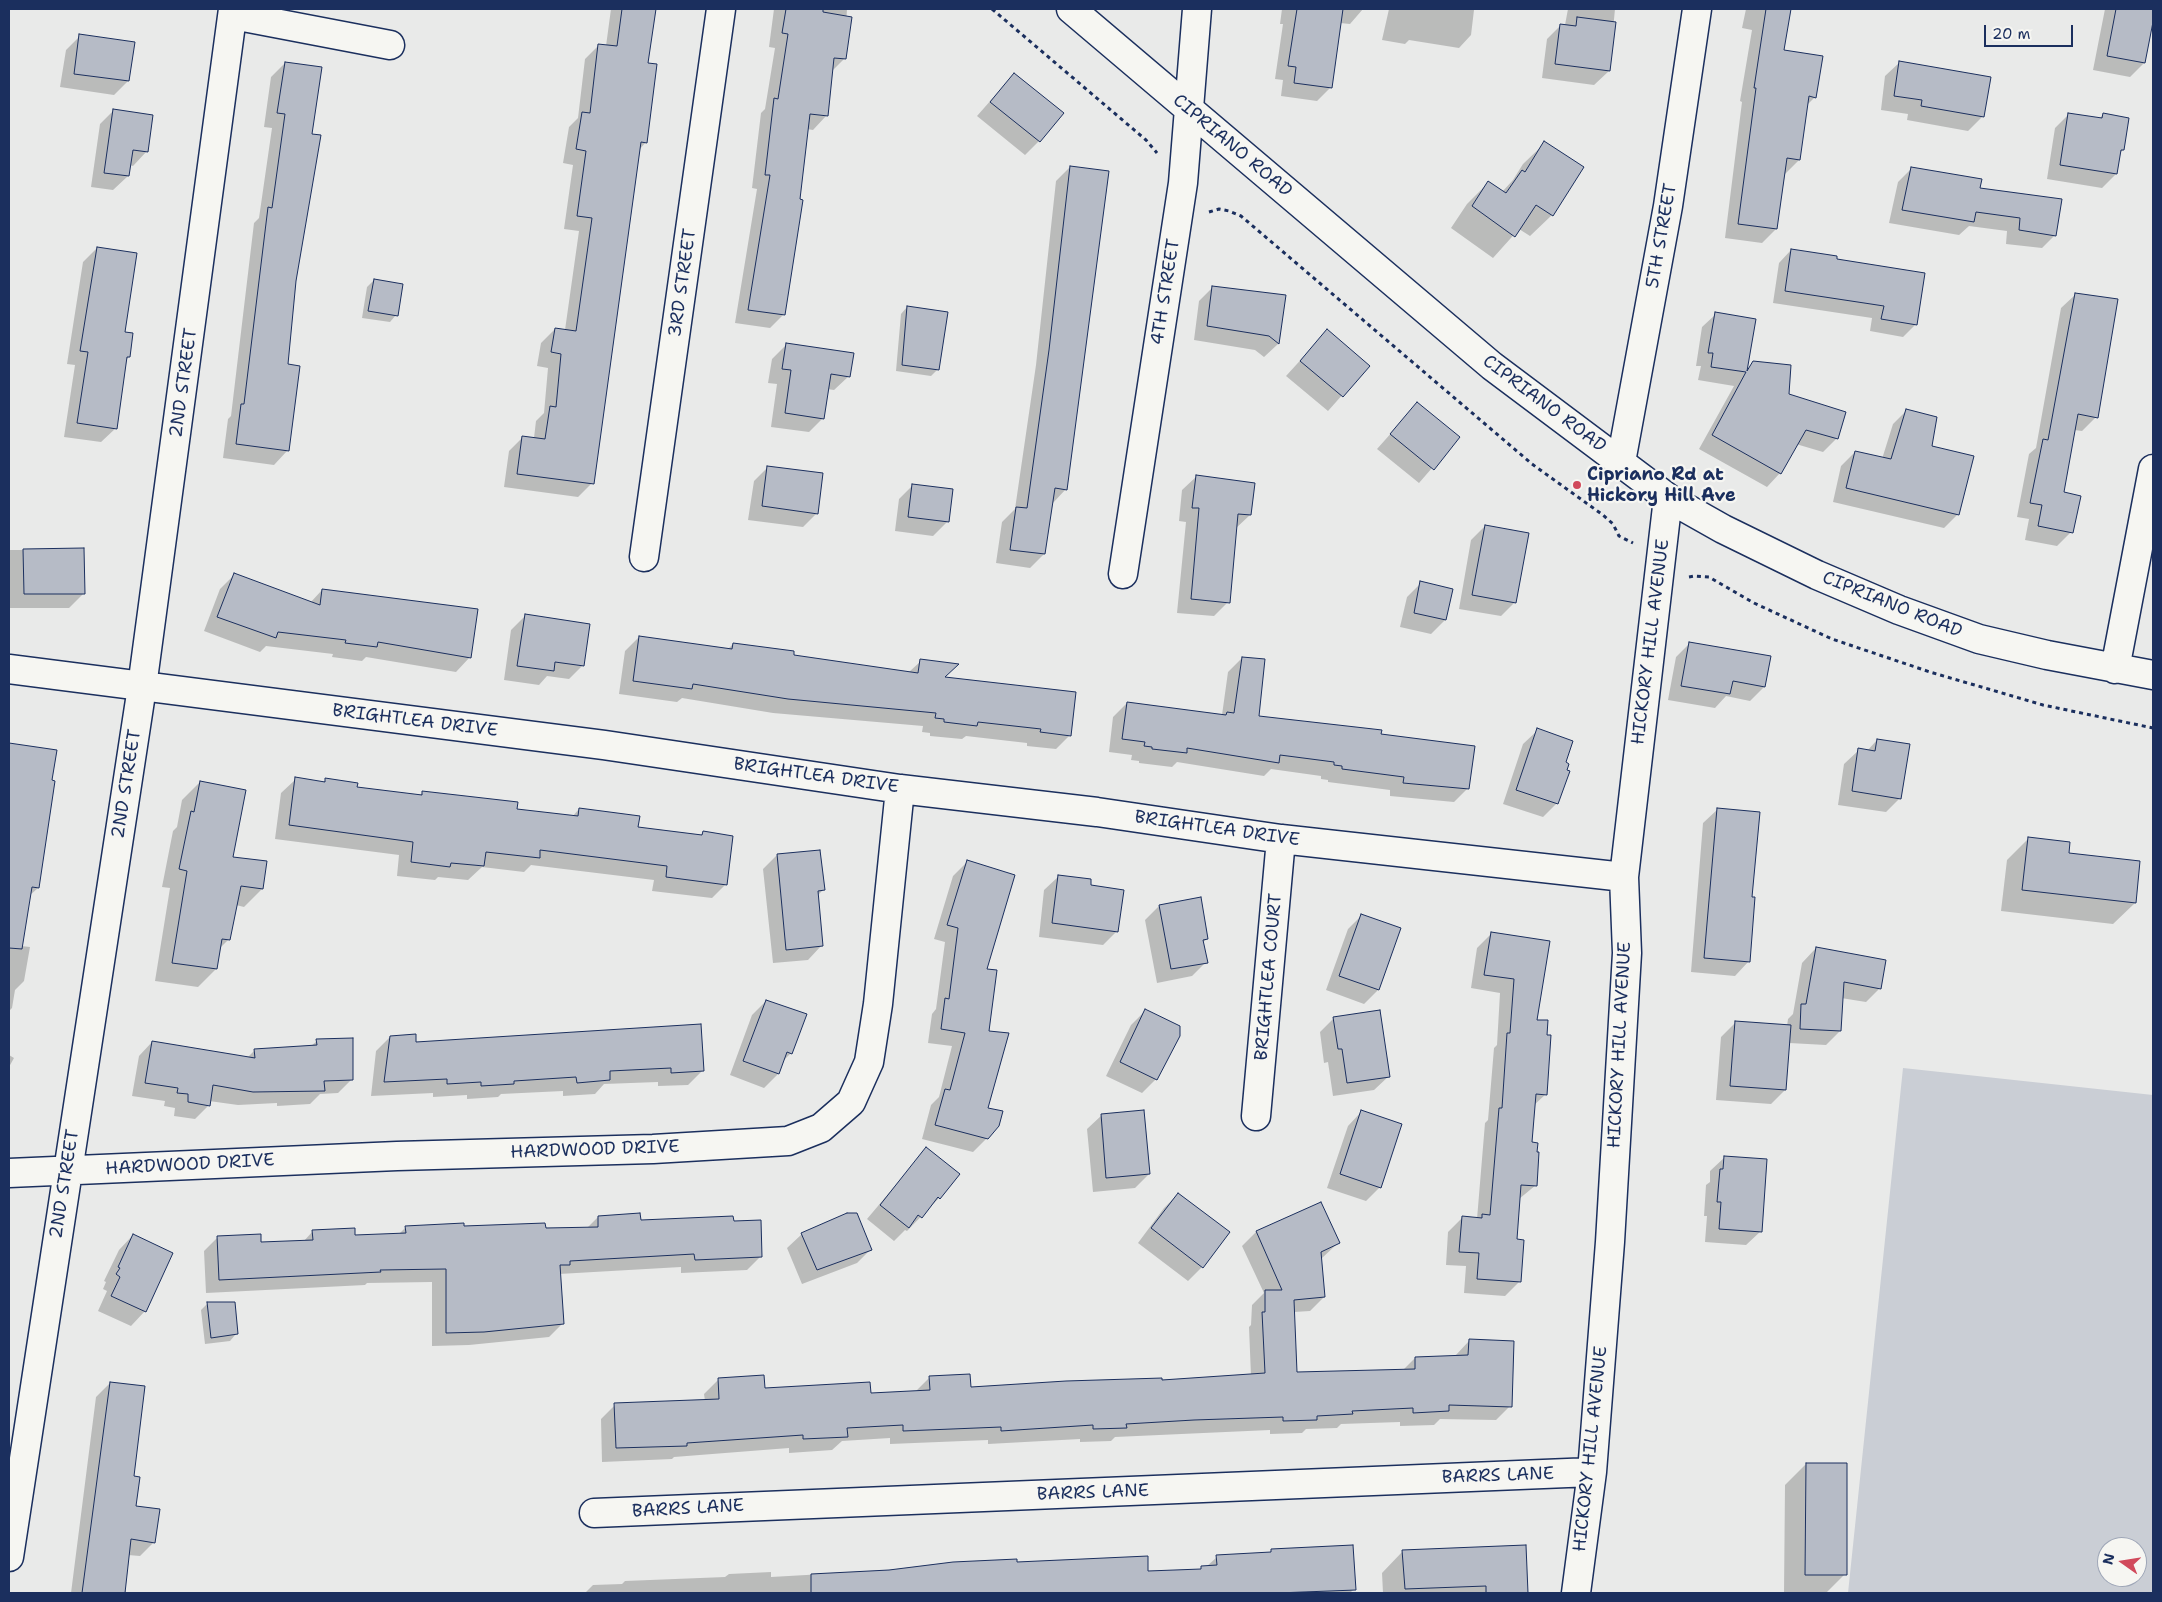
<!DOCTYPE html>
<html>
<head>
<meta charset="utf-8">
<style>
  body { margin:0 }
  #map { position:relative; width:2162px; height:1602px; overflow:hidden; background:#e9eae9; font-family:"Shantell Sans",sans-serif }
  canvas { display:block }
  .frame { position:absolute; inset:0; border:10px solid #1b2f5e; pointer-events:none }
  .north { position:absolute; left:2097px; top:1537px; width:50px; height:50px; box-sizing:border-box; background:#f6f6f2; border:1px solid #9ea6b7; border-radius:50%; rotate:283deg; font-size:14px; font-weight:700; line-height:20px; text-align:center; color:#1b2f5e }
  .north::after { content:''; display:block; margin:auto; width:18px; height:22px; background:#d1495b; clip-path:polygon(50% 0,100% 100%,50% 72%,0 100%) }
  .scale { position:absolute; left:1984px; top:25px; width:89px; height:22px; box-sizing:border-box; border:2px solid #1b2f5e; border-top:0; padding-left:6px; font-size:15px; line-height:18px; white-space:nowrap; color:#1b2f5e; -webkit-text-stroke:4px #f6f6f2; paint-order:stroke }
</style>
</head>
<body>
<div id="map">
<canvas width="2162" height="1602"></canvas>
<div class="frame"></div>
<div class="north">N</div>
<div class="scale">20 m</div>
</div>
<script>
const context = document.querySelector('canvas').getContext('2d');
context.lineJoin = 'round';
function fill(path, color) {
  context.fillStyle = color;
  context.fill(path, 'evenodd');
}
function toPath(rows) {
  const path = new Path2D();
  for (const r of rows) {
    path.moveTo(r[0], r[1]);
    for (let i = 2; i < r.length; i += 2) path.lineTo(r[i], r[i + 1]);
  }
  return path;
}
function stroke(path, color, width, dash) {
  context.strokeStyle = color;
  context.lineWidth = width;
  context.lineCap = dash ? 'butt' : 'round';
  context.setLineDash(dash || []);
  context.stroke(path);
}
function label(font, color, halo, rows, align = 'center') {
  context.font = font + ' "Shantell Sans",sans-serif';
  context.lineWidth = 4.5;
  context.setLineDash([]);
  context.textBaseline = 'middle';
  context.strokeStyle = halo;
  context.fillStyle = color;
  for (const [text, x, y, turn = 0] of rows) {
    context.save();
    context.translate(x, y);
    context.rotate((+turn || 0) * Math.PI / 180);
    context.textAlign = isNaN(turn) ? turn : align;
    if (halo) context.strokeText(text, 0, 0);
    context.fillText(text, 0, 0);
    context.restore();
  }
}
fill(toPath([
  [1903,1068,2153,1095,2153,1593,1848,1593],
  [2107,1547,2137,1547,2137,1577,2107,1577]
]), '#caced5');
fill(toPath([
  [611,9,655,9,647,65,646,142,639,150,592,483,578,497,504,487,509,451,523,437,534,438,536,421,544,413,548,368,537,366,541,343,555,329,565,330,579,231,564,229,573,165,563,163,569,127,578,118,585,59,599,45,606,46],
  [774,9,847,9,844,59,831,72,826,116,813,130,807,129,784,314,770,328,735,323,757,189,752,188,761,113,765,109,775,48,769,47],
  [1282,9,1363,9,1350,24,1340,23,1330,88,1317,101,1281,96,1283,80,1275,79,1283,24,1280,24],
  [1389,9,1474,10,1471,35,1459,48,1409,40,1405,44,1382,40],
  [1568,9,1615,9,1609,71,1594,85,1542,78,1547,39,1561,25,1565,25],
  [1746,9,1790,9,1782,51,1815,97,1806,106,1799,160,1785,174,1776,229,1762,243,1725,238,1742,102,1740,101,1752,30,1742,28],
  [2105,9,2153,9,2144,63,2130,77,2093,70],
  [80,36,128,81,114,95,60,87,66,50],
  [1900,62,1982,117,1968,131,1907,120,1908,114,1881,110,1885,76],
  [285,63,295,281,286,365,287,451,274,465,223,458,228,419,231,416,254,223,259,218,272,128,264,127,271,77],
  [1014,74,1039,141,1025,155,977,116],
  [114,110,147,151,133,166,129,165,128,176,113,190,91,187,100,124],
  [2069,114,2099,119,2103,115,2123,150,2119,154,2116,174,2102,188,2047,179,2055,128],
  [1545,143,1582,167,1552,215,1530,236,1519,229,1493,258,1451,228,1467,204,1488,183,1502,192,1513,180,1523,164],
  [1070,167,1066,489,1052,504,1044,554,1030,568,996,563,1002,522,1015,509,1036,365,1056,181],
  [1911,169,1978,189,2055,235,2042,248,2006,244,2007,231,1969,226,1959,235,1889,223,1898,182],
  [97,248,129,357,125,361,116,428,101,442,64,437,75,365,67,364,83,262],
  [1791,250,1836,260,1916,324,1903,337,1870,331,1872,318,1773,303,1779,263],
  [374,280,396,315,390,322,362,318,367,287],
  [1213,287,1285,296,1278,344,1264,357,1255,350,1194,340,1199,301],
  [2076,294,2096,417,2082,431,2074,430,2063,493,2071,532,2057,546,2025,540,2029,519,2017,517,2029,454,2036,448,2061,308],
  [907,307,938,369,931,376,896,371,901,314],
  [1716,314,1746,370,1753,363,1787,395,1844,413,1836,439,1823,452,1796,444,1780,473,1767,487,1699,449,1734,386,1698,380,1701,366,1696,366,1702,327],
  [1327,331,1368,366,1328,411,1286,376],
  [786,345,849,376,834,390,827,389,823,418,809,432,771,427,777,384,768,383,772,359],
  [1417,404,1458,438,1419,483,1377,449],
  [1907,410,1930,446,1958,514,1944,528,1833,502,1841,466,1855,452,1882,459,1893,424],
  [768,467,817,513,803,527,748,520,754,481],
  [1197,476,1250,515,1235,529,1228,602,1214,616,1177,613,1186,522,1179,521,1182,490],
  [913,485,948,521,933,536,895,531,899,499],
  [1485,526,1515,602,1501,616,1459,609,1471,540],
  [9,550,83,550,83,594,69,608,9,608],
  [234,575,310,603,322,590,470,657,456,672,366,657,362,661,332,657,333,654,266,646,260,652,204,631,220,589],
  [1421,583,1445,620,1431,634,1400,627,1407,597],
  [525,616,583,665,569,679,547,676,539,685,504,680,511,630],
  [639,637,728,649,733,644,792,656,909,672,921,661,943,678,1070,735,1056,749,1027,746,1027,743,966,736,962,739,930,736,930,733,922,732,923,726,773,713,682,698,677,702,619,694,625,651],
  [1690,643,1764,687,1750,701,1726,696,1715,708,1668,700,1676,657],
  [1242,658,1258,717,1380,735,1468,788,1454,802,1390,796,1390,790,1328,782,1328,780,1321,779,1321,776,1271,769,1264,776,1177,762,1172,767,1139,763,1139,761,1131,760,1132,755,1109,752,1113,717,1127,703,1222,715,1228,672],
  [1538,730,1564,763,1566,771,1557,803,1543,817,1503,804,1523,744],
  [1877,740,1900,798,1886,812,1838,805,1844,764,1859,750,1867,751],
  [10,744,38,888,29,896,21,946,30,947,24,981,15,990,12,1008,9,1011],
  [296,779,323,783,326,779,356,788,419,796,422,793,516,810,572,817,579,809,637,828,700,836,703,833,726,884,712,898,652,891,654,880,531,865,524,872,482,867,468,880,438,877,435,880,397,876,399,855,275,839,281,793],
  [200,782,232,858,262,889,244,907,236,905,229,939,219,949,216,969,198,987,155,981,170,888,162,887,173,831,177,827,182,800],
  [1718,809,1751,898,1749,961,1735,976,1691,972,1703,823],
  [2029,838,2068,854,2135,903,2113,924,2001,911,2007,860],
  [777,855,823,890,817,896,822,945,808,960,773,963,763,869],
  [967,862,985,970,987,1032,987,1138,973,1152,922,1139,931,1105,939,1097,952,1046,928,1043,932,1014,936,1009,945,942,934,939,953,876],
  [1059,876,1089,887,1117,931,1103,945,1039,937,1044,890],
  [1159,906,1207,939,1202,943,1206,962,1192,976,1157,983,1145,920],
  [1362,915,1400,929,1378,990,1364,1004,1326,990,1348,929],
  [1491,934,1536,1021,1546,1094,1533,1106,1531,1144,1536,1185,1519,1199,1516,1240,1520,1281,1505,1296,1464,1293,1466,1266,1446,1265,1448,1232,1462,1218,1477,1219,1485,1123,1488,1120,1494,1048,1497,1045,1500,993,1471,988,1477,948],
  [1816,948,1880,988,1866,1002,1841,998,1840,1031,1826,1045,1789,1043,1785,1090,1771,1104,1716,1100,1721,1037,1735,1023,1787,1026,1788,1019,1793,1014,1802,963],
  [766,1001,791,1053,782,1062,778,1074,764,1088,730,1075,752,1015],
  [1145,1011,1156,1079,1142,1093,1106,1076,1131,1025],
  [1334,1018,1389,1076,1374,1090,1333,1096,1328,1062,1324,1063,1320,1032],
  [390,1037,415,1044,702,1071,688,1085,658,1086,658,1082,604,1084,595,1094,563,1096,563,1091,501,1094,498,1097,467,1099,467,1095,433,1097,433,1093,371,1096,376,1051],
  [317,1041,352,1079,338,1093,320,1094,310,1104,277,1106,277,1103,238,1105,209,1101,208,1106,195,1119,174,1116,175,1108,164,1106,165,1101,132,1096,139,1056,152,1042,247,1058,255,1050,311,1046],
  [9,1055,14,1058,9,1067],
  [1362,1111,1380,1187,1366,1201,1327,1188,1348,1126],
  [1102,1115,1149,1174,1135,1188,1093,1192,1087,1129],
  [926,1149,958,1174,939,1198,907,1231,905,1230,894,1241,867,1219],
  [1725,1157,1761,1231,1746,1245,1705,1242,1707,1216,1704,1216,1706,1185,1710,1182,1710,1171],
  [1178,1194,1202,1267,1188,1281,1138,1243,1164,1208],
  [1320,1203,1338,1243,1321,1259,1324,1297,1310,1311,1294,1312,1296,1373,1403,1370,1415,1358,1455,1356,1469,1341,1510,1406,1496,1420,1440,1419,1434,1425,1400,1426,1400,1422,1341,1424,1337,1428,1306,1429,1302,1433,1270,1434,1270,1430,1115,1437,1111,1441,1080,1442,1080,1439,988,1444,988,1440,890,1444,890,1438,842,1441,832,1450,789,1453,789,1448,674,1457,672,1459,602,1462,601,1419,615,1405,705,1401,704,1394,718,1380,763,1376,764,1390,869,1394,916,1391,930,1377,969,1388,1251,1376,1249,1327,1251,1325,1252,1305,1264,1293,1242,1246,1256,1232],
  [598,1217,640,1221,733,1223,761,1256,747,1270,681,1273,681,1267,559,1274,563,1323,549,1337,469,1345,432,1346,432,1282,367,1283,365,1285,206,1293,204,1251,218,1237,260,1243,303,1242,313,1231,354,1237,399,1234,406,1227,587,1228],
  [802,1234,871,1249,857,1263,802,1284,787,1248],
  [133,1235,172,1253,145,1311,131,1326,98,1311,107,1291,103,1289,106,1282,104,1281,119,1250],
  [208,1303,236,1334,230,1341,205,1344,201,1310],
  [110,1383,132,1478,135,1507,154,1542,140,1556,128,1555,124,1593,71,1593,96,1397],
  [1806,1464,1845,1574,1826,1593,1784,1593,1785,1485],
  [1525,1546,1527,1593,1383,1593,1382,1573,1403,1551],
  [1272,1550,1354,1589,1350,1593,585,1593,593,1585,622,1584,625,1581,725,1577,729,1574,771,1572,771,1577,1016,1563,1147,1573,1199,1570,1206,1567,1217,1557,1268,1554]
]), '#0003');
const building = toPath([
  [622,9,656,9,648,63,657,64,647,143,641,142,594,484,517,474,522,436,545,439,550,406,556,407,561,354,551,352,555,328,576,331,592,218,577,216,586,151,576,149,582,112,590,113,598,44,617,46,622,9],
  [786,9,823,9,823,12,852,17,846,59,834,58,828,116,810,114,800,199,803,200,785,315,748,310,770,175,765,175,774,98,778,99,788,34,782,33,786,9],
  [1297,9,1343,9,1332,88,1294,83,1296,67,1288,66,1297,9],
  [1766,9,1791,9,1784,50,1823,56,1816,98,1809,96,1800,160,1787,158,1777,229,1738,224,1756,88,1754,88,1766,9],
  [2116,9,2153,9,2153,22,2145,63,2107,56,2116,9],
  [1577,17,1616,22,1610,71,1555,64,1560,24,1576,26,1577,17],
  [79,34,135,42,129,81,74,74,79,34],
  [1899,61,1991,77,1984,117,1921,106,1922,100,1894,96,1899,61],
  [285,62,322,67,312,134,321,135,296,281,288,364,300,366,289,451,236,444,241,404,244,404,268,207,272,208,285,114,277,113,285,62],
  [1014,73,1064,113,1040,142,990,102,1014,73],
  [113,109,153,115,148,152,133,150,129,176,104,173,113,109],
  [2068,113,2102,118,2103,113,2129,118,2124,150,2121,150,2117,174,2060,165,2068,113],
  [1544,141,1584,167,1553,216,1536,205,1515,237,1472,206,1488,181,1506,193,1522,170,1525,172,1544,141],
  [1070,166,1109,171,1067,490,1055,488,1045,554,1010,550,1016,507,1027,508,1049,350,1070,166],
  [1911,167,1982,179,1980,188,2062,199,2056,236,2019,230,2020,218,1976,212,1974,222,1902,210,1911,167],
  [97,247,137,253,125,332,133,333,130,357,127,357,117,429,77,423,88,352,80,351,97,247],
  [1791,249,1837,256,1837,259,1925,273,1917,325,1881,319,1884,306,1785,291,1791,249],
  [374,279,403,284,398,316,368,311,374,279],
  [1212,286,1286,295,1279,344,1269,336,1207,326,1212,286],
  [2075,293,2118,299,2098,418,2078,414,2064,492,2081,496,2073,533,2038,526,2042,505,2030,503,2043,439,2048,440,2075,293],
  [907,306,948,312,939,370,902,365,907,306],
  [1715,312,1756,319,1747,371,1753,361,1791,365,1789,394,1846,412,1838,439,1806,430,1781,474,1712,435,1746,372,1711,367,1713,353,1708,353,1715,312],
  [1327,329,1370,366,1343,397,1300,361,1327,329],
  [786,343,854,353,850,377,831,374,824,419,785,413,791,370,782,369,786,343],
  [1417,402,1460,437,1434,470,1390,434,1417,402],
  [1906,409,1937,417,1932,446,1974,456,1959,515,1846,488,1855,451,1891,459,1906,409],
  [767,466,823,473,818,514,762,506,767,466],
  [1196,475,1255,483,1251,515,1238,514,1230,603,1191,599,1199,508,1192,508,1196,475],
  [912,484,953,489,949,522,908,517,912,484],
  [1485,525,1529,533,1516,603,1472,595,1485,525],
  [84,548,85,594,24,594,23,549,84,548],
  [234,573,320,605,322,589,478,609,471,658,378,642,377,647,345,643,346,640,278,632,276,638,217,617,234,573],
  [1420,581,1453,589,1446,620,1414,613,1420,581],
  [525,614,590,624,584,666,555,662,554,671,517,666,525,614],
  [639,636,732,649,733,643,794,651,794,655,918,673,920,659,959,664,945,677,1076,692,1071,736,1040,732,1041,729,978,722,977,726,944,722,944,719,935,718,936,713,788,699,693,684,692,689,633,681,639,636],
  [1689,642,1771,656,1765,687,1733,681,1730,694,1681,686,1689,642],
  [1242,657,1265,659,1259,716,1382,730,1381,734,1475,746,1469,789,1403,783,1404,777,1342,769,1342,766,1334,765,1334,762,1280,755,1279,763,1187,748,1187,753,1152,749,1152,747,1144,746,1145,742,1122,739,1127,702,1226,715,1227,712,1234,713,1242,657],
  [1537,728,1573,741,1566,762,1569,764,1567,770,1570,771,1558,804,1516,790,1537,728],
  [1877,739,1910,744,1901,799,1852,791,1858,748,1875,751,1877,739],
  [9,743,57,750,52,780,55,781,39,888,32,887,22,949,9,948,9,743],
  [295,777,325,782,325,778,358,783,357,787,422,795,422,791,518,802,517,809,578,816,579,808,640,816,638,827,702,835,703,831,733,836,727,885,666,877,667,866,540,850,540,858,486,852,484,866,451,863,450,867,411,862,413,842,289,825,295,777],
  [200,781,246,790,233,857,267,861,263,889,241,886,230,940,222,939,217,969,172,963,187,871,179,869,191,811,194,812,200,781],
  [1717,808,1760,812,1752,897,1755,897,1750,962,1704,958,1717,808],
  [2028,837,2070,842,2069,853,2140,861,2136,903,2022,890,2028,837],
  [820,850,825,890,818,891,823,946,786,950,777,854,820,850],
  [967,860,1015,875,987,969,997,970,989,1031,1009,1033,988,1108,1003,1111,999,1126,988,1139,935,1125,945,1089,950,1090,965,1033,941,1029,945,998,949,999,958,928,947,925,967,860],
  [1058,875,1091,879,1091,885,1124,890,1118,932,1052,923,1058,875],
  [1201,897,1208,939,1203,940,1208,963,1171,969,1159,905,1201,897],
  [1361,914,1401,928,1379,990,1339,976,1361,914],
  [1491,932,1550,941,1537,1020,1548,1020,1547,1035,1551,1035,1547,1095,1536,1094,1532,1142,1538,1143,1537,1152,1539,1152,1537,1186,1521,1185,1517,1239,1524,1240,1521,1282,1477,1279,1479,1253,1459,1252,1462,1216,1482,1218,1482,1214,1490,1215,1499,1108,1502,1108,1507,1033,1510,1033,1514,979,1484,975,1491,932],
  [1816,947,1886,960,1881,989,1844,982,1841,1031,1800,1029,1801,1004,1806,1004,1816,947],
  [766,1000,807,1014,792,1054,787,1052,779,1074,743,1061,766,1000],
  [1145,1009,1180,1026,1180,1036,1157,1080,1120,1062,1145,1009],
  [1380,1010,1390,1077,1347,1083,1342,1049,1338,1049,1333,1017,1380,1010],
  [1735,1021,1791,1025,1786,1090,1730,1086,1735,1021],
  [701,1024,704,1071,671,1073,671,1068,610,1071,610,1080,577,1083,576,1077,514,1081,514,1084,481,1086,481,1082,447,1084,447,1079,384,1082,390,1036,416,1034,416,1042,701,1024],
  [353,1038,353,1080,324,1081,325,1091,253,1092,213,1085,210,1106,188,1102,188,1094,177,1093,178,1088,145,1083,152,1041,255,1058,254,1049,317,1045,316,1039,353,1038],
  [1144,1110,1150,1174,1106,1178,1101,1114,1144,1110],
  [1361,1110,1402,1124,1381,1188,1340,1174,1361,1110],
  [926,1147,960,1174,940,1199,938,1197,922,1218,918,1215,909,1228,880,1205,926,1147],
  [1724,1156,1767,1159,1762,1232,1719,1229,1721,1202,1717,1202,1720,1169,1723,1169,1724,1156],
  [1178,1193,1230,1232,1203,1268,1151,1228,1178,1193],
  [1321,1202,1340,1243,1321,1252,1325,1297,1294,1300,1297,1372,1415,1369,1415,1357,1468,1355,1469,1339,1514,1341,1512,1407,1449,1405,1449,1411,1413,1413,1413,1408,1352,1411,1353,1414,1317,1416,1317,1420,1283,1421,1283,1417,1194,1420,1126,1424,1127,1428,1093,1429,1093,1425,1001,1431,1001,1427,903,1431,903,1425,847,1428,848,1437,803,1439,803,1435,687,1443,687,1446,616,1448,614,1403,719,1399,718,1378,764,1375,765,1388,870,1382,871,1393,930,1390,929,1376,970,1374,971,1387,1066,1381,1162,1378,1162,1380,1265,1373,1262,1312,1265,1312,1265,1290,1282,1290,1256,1231,1321,1202],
  [640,1213,641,1220,733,1216,734,1221,761,1220,762,1257,695,1260,694,1254,570,1261,570,1265,560,1265,564,1324,484,1332,446,1333,446,1269,380,1270,381,1272,219,1280,217,1236,261,1234,261,1242,313,1240,312,1230,355,1228,355,1235,406,1233,405,1226,464,1223,464,1226,545,1223,546,1228,598,1227,598,1216,640,1213],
  [847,1213,857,1213,872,1250,817,1270,801,1233,847,1213],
  [133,1234,173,1253,146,1312,111,1296,120,1277,116,1274,120,1268,118,1267,133,1234],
  [207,1302,235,1302,238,1334,211,1338,207,1302],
  [110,1382,145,1386,134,1476,140,1477,136,1506,160,1509,155,1543,131,1539,125,1593,82,1593,110,1382],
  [1806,1463,1847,1463,1847,1575,1805,1575,1806,1463],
  [1353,1545,1356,1590,1277,1593,811,1593,811,1574,889,1570,953,1562,1017,1559,1017,1562,1148,1556,1148,1571,1201,1569,1201,1566,1217,1565,1216,1555,1271,1552,1271,1549,1353,1545],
  [1526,1545,1528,1593,1486,1593,1486,1586,1405,1589,1402,1550,1526,1545]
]);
fill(building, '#b6bbc6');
stroke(building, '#1b2f5e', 1);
const minor = toPath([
  [1071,9,1492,366,1668,498,1723,529,1817,575,1899,610,1979,639,2047,655,2153,675],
  [233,15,390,45],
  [1621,462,1668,206,1697,9],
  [644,557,721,9],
  [1123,574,1183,183,1197,9],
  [9,669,604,745,900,789,1097,812,1281,839,1624,877],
  [2115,669,2153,469],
  [1256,1116,1281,839],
  [9,1173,397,1156,653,1149,788,1141,821,1128,851,1102,869,1062,878,1004,900,789],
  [594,1513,1592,1472],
  [9,1557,142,687,233,9],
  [1576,1593,1592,1472,1610,1242,1627,953,1624,877,1668,498]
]);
stroke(minor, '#1b2f5e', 31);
stroke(toPath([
  [992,9,1146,140,1157,153],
  [1209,212,1219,209,1229,211,1241,216,1532,464,1603,515,1613,524,1619,536,1633,543],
  [1689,577,1695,576,1709,577,1754,603,1832,639,1930,672,2043,705,2153,728]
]), '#1b2f5e', 3, [4, 4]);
stroke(minor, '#f6f6f2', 28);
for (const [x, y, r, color] of [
  [1577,485,5,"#d1495b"]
]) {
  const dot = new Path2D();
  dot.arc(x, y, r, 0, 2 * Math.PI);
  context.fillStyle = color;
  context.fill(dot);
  stroke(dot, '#f6f6f2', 2);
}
label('18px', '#1b2f5e', '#f6f6f2', [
  ["CIPRIANO ROAD",1232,146,40],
  ["5TH STREET",1662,236,-80],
  ["3RD STREET",683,283,-82],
  ["4TH STREET",1166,292,-81],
  ["2ND STREET",184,383,-82],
  ["CIPRIANO ROAD",1544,404,37],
  ["CIPRIANO ROAD",1892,605,22],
  ["HICKORY HILL AVENUE",1651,642,-83],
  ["BRIGHTLEA DRIVE",415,721,7],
  ["BRIGHTLEA DRIVE",816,776,8],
  ["2ND STREET",127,784,-81],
  ["BRIGHTLEA DRIVE",1217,829,8],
  ["BRIGHTLEA COURT",1269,977,-85],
  ["HICKORY HILL AVENUE",1620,1045,-87],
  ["HARDWOOD DRIVE",595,1150,-2],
  ["HARDWOOD DRIVE",190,1165,-3],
  ["2ND STREET",65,1184,-81],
  ["HICKORY HILL AVENUE",1591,1449,-84],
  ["BARRS LANE",1498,1476,-2],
  ["BARRS LANE",1093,1493,-2],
  ["BARRS LANE",688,1509,-3]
]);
label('bold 18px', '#1b2f5e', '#f6f6f2', [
  ["Cipriano Rd at",1587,475],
  ["Hickory Hill Ave",1587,496]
], 'left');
</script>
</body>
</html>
